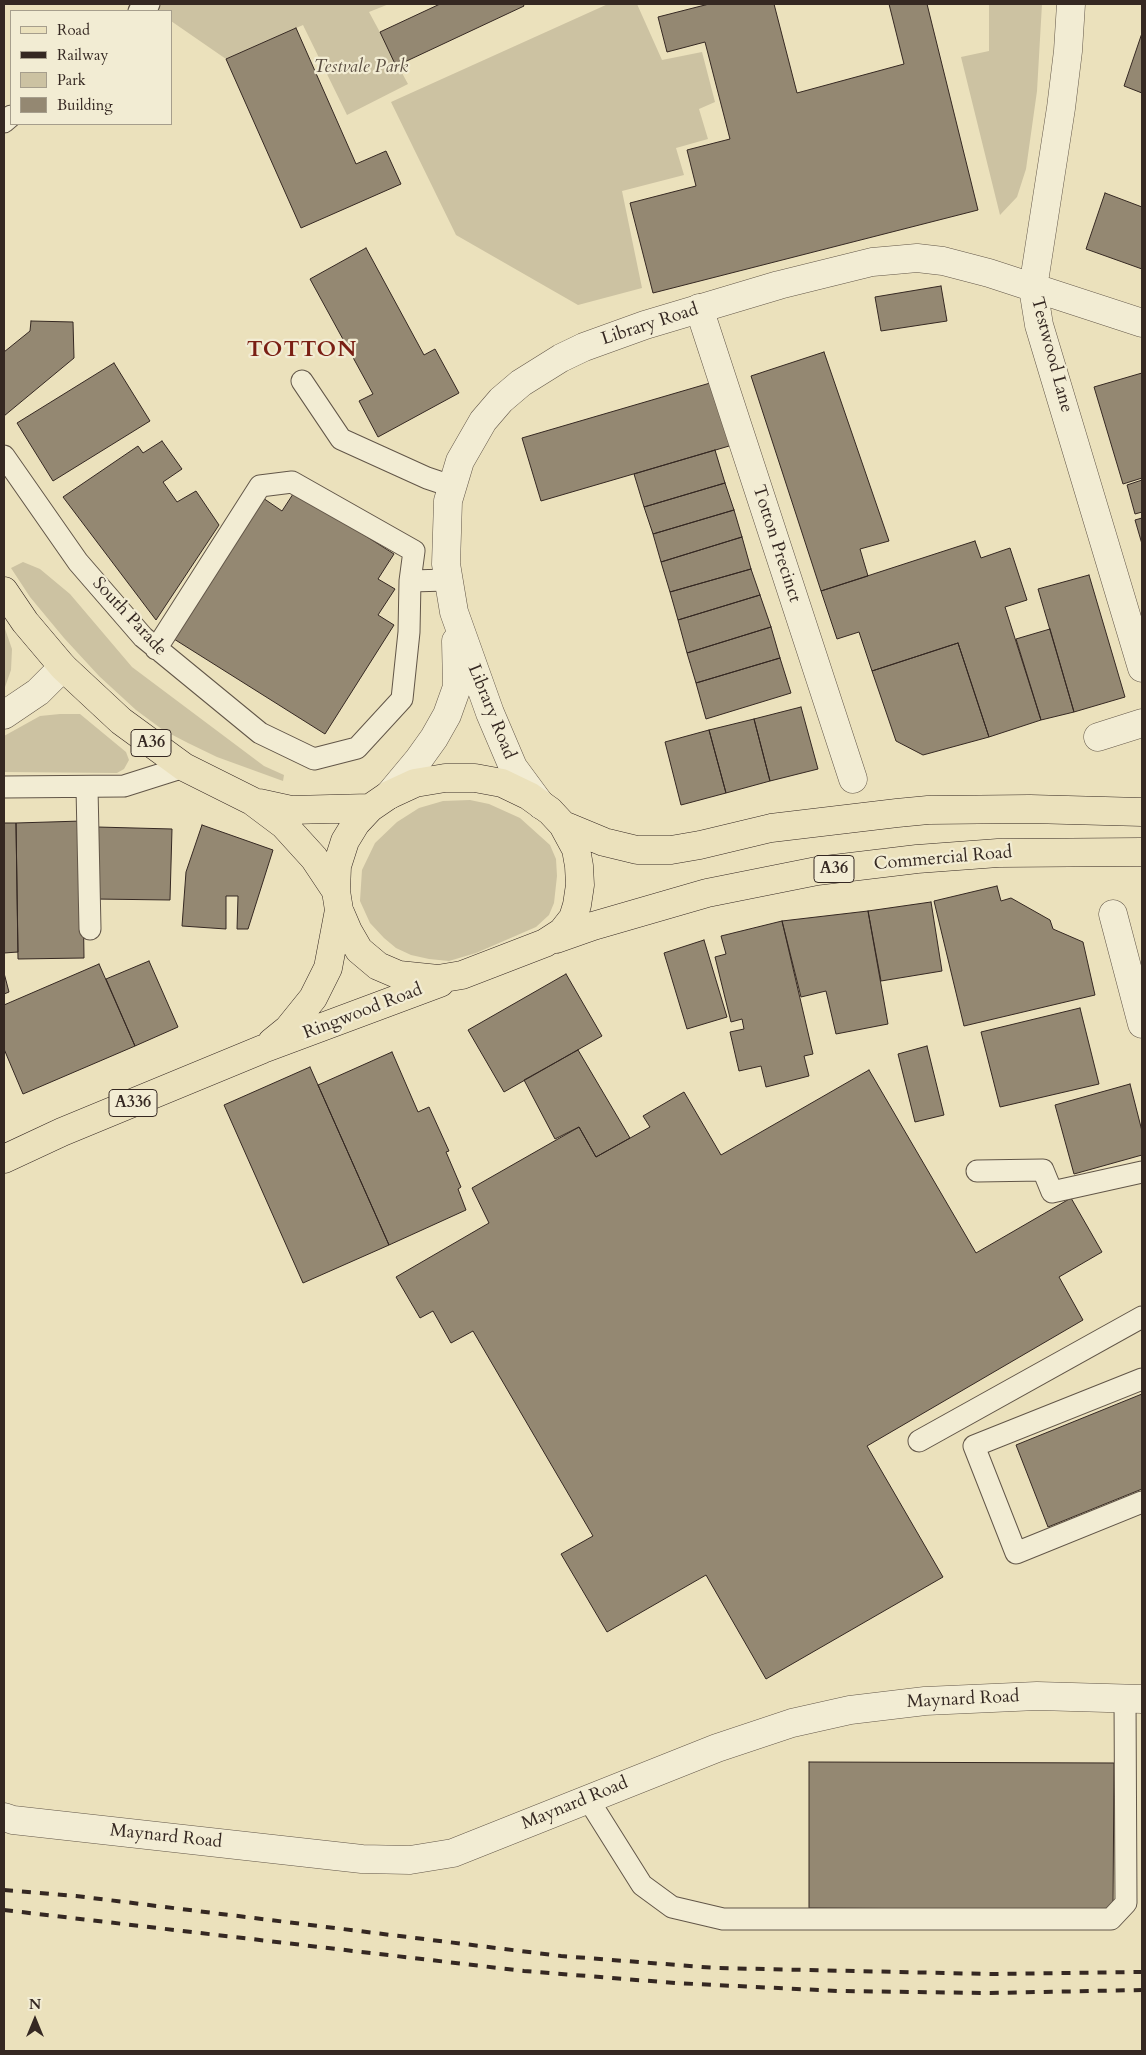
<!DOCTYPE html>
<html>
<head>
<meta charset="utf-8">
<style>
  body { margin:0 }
  #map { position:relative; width:1146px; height:2055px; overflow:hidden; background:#ebe1bc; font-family:Cardo,serif }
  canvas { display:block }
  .frame { position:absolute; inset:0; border:5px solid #352822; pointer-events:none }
  .legend { position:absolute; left:10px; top:10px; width:162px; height:115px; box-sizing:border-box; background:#f2ecd3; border:1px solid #a69e8c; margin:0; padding:6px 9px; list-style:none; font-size:15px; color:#352822 }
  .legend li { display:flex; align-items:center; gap:10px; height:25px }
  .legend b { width:25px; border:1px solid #a69e8c }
  .north { position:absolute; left:10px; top:1995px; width:50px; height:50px; -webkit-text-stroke:4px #f2ecd3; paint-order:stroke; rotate:0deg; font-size:14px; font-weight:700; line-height:20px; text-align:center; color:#352822 }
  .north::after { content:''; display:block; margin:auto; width:18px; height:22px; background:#352822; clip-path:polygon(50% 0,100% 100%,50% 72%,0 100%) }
</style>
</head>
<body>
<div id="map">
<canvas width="1146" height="2055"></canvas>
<div class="frame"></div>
<ul class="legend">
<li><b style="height:6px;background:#ebe1bc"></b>Road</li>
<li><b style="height:6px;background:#352822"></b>Railway</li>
<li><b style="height:14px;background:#ccc2a2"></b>Park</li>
<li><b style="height:14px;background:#948872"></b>Building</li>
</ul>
<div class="north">N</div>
</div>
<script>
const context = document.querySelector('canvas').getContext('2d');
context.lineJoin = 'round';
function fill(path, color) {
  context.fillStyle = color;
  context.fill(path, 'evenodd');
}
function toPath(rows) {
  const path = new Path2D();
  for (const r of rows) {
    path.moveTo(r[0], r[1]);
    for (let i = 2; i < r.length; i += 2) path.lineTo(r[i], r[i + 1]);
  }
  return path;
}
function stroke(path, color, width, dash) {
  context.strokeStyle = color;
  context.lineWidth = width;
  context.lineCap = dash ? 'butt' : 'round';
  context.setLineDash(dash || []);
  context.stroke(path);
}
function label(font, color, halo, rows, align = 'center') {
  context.font = font + ' Cardo,serif';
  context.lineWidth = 4.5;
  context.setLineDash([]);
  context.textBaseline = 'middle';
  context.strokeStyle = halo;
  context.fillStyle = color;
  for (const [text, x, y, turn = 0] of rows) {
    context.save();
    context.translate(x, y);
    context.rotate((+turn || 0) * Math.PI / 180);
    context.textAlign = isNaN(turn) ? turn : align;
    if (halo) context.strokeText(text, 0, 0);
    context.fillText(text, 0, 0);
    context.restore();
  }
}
fill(toPath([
  [146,4,389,4,369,12,408,84,347,115,303,25,226,59,171,21,171,11,157,11],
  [608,4,637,4,662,60,702,52,715,102,699,109,708,139,676,148,684,175,622,191,642,288,578,305,456,235,391,102],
  [989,4,1042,4,1037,91,1026,169,1017,197,1000,215,961,57,989,51],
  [23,562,40,569,70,594,132,667,264,766,284,775,283,781,217,757,188,743,163,730,136,710,99,676,64,638,30,597,11,568],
  [4,626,12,649,11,670,4,690],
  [60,714,80,714,126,752,129,760,124,769,117,773,4,772,4,736,40,716],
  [470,800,489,804,520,818,550,845,556,859,557,876,554,903,549,915,536,927,476,953,449,961,429,959,411,955,396,948,384,938,370,923,360,901,362,870,375,843,397,822,419,808,443,801]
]), '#ccc2a2');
const building = toPath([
  [440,4,523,4,524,6,396,66,380,32,440,4],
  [709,4,774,4,797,93,904,64,889,4,927,4,978,210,653,293,630,203,696,186,687,150,730,139,705,42,667,52,658,17,709,4],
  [296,28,356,164,386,151,401,184,301,228,226,59,296,28],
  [1142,33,1142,93,1124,86,1142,33],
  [1105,193,1142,207,1142,269,1086,249,1105,193],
  [366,248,424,355,435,349,459,393,378,437,359,401,373,394,310,279,366,248],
  [941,286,947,321,881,331,875,297,941,286],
  [31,321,73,322,74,358,4,416,4,352,30,331,31,321],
  [824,352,889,541,860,549,868,576,821,591,751,376,824,352],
  [114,363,150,421,53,481,17,423,114,363],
  [1142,373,1142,478,1123,484,1094,387,1142,373],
  [717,381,736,444,541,501,522,438,717,381],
  [162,441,182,469,163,482,177,502,196,491,219,525,156,620,63,497,138,446,143,453,162,441],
  [715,450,725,483,644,507,634,474,715,450],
  [1142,480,1142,512,1135,514,1127,485,1142,480],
  [725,483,734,510,653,534,644,507,725,483],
  [295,491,394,554,378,579,395,589,378,615,394,625,325,734,174,639,263,498,282,511,295,491],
  [734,510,742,537,661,562,653,534,734,510],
  [1142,518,1142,544,1135,520,1142,518],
  [742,537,751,569,670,592,661,562,742,537],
  [975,541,981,558,1010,548,1027,600,1005,607,1041,720,989,737,958,643,872,671,859,632,837,639,821,591,975,541],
  [751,569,760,595,678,620,670,592,751,569],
  [1089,575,1125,697,1074,712,1038,589,1089,575],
  [760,595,771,627,687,653,678,620,760,595],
  [771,627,780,658,696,683,687,653,771,627],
  [1050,629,1074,712,1041,720,1016,639,1050,629],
  [958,643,989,737,923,755,896,741,872,671,958,643],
  [780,658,791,693,706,719,696,683,780,658],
  [801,707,818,769,770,781,754,719,801,707],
  [754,719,770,781,726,793,709,730,754,719],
  [709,730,726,793,681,805,665,742,709,730],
  [82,821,84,958,18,959,16,823,82,821],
  [4,823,16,823,18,952,4,953,4,823],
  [202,825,273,850,248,929,237,929,238,896,226,896,226,929,182,926,186,872,202,825],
  [97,827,172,829,170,900,95,899,97,827],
  [997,886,1001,901,1011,898,1050,920,1053,929,1083,942,1095,995,964,1026,934,901,997,886],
  [931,902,942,971,881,981,868,911,931,902],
  [868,911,888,1024,836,1034,826,991,801,997,782,921,868,911],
  [782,921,813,1054,804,1056,809,1076,766,1087,761,1066,739,1071,730,1032,744,1029,742,1019,731,1022,715,957,726,954,721,936,782,921],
  [704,940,727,1017,687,1029,664,953,704,940],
  [149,961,178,1027,135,1046,106,979,149,961],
  [99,964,135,1046,23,1094,4,1049,4,1005,99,964],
  [4,973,9,992,4,994,4,973],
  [566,974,602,1036,504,1092,468,1030,566,974],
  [1080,1008,1099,1084,1000,1107,981,1032,1080,1008],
  [927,1046,944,1115,915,1122,898,1054,927,1046],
  [578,1050,630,1138,596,1157,579,1127,555,1139,524,1080,578,1050],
  [392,1052,418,1112,429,1107,449,1151,446,1152,461,1187,458,1189,466,1210,389,1245,318,1085,392,1052],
  [310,1067,389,1245,303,1283,224,1105,310,1067],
  [869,1070,976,1253,1071,1198,1102,1252,1059,1277,1083,1320,867,1446,943,1577,766,1679,706,1575,607,1632,561,1554,593,1536,473,1331,451,1343,433,1311,420,1318,396,1277,489,1223,472,1188,579,1127,596,1157,650,1127,643,1116,684,1092,721,1155,869,1070],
  [1130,1084,1142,1131,1142,1155,1074,1174,1055,1105,1130,1084],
  [1142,1394,1142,1489,1048,1527,1016,1445,1142,1394],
  [809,1762,1114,1763,1113,1910,809,1908,809,1762]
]);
fill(building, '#948872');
stroke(building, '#352822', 1);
const service = toPath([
  [139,11,149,4],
  [4,122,11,116],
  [302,381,341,439,427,478,451,486],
  [4,456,78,562,143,637,260,733,314,759,357,748,402,699,409,632,410,581,448,580],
  [156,649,260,486,292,482,414,551,410,581],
  [4,787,124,786,184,767],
  [87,788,90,929],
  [977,1171,1043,1170,1052,1192,1142,1172],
  [1142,1379,974,1446,1016,1553,1142,1502],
  [919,1441,1142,1317],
  [588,1799,642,1885,672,1907,723,1919,1111,1919,1126,1903,1125,1698]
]);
const pedestrian = toPath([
  [699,308,853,779]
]);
const minor = toPath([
  [1071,4,1068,51,1061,108,1033,288,1039,325,1142,668],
  [1098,737,1142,723],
  [389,795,419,759,434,738,447,715,457,687,456,641],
  [541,805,513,767,490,713,454,612,446,564,448,501,460,461,483,421,501,400,521,383,561,358,584,347,645,325,779,285,872,262,895,260,917,258,943,261,989,273,1142,323],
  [1113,914,1142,1024]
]);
const tertiary = toPath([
  [4,715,38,692,63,667],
  [4,1817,13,1820,362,1859,410,1860,453,1853,717,1748,792,1723,850,1710,925,1701,1037,1696,1142,1699]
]);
const primary = toPath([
  [4,591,25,622,63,667,121,721,184,767,252,801,284,825,314,858,336,891],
  [445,778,475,778,502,783,529,796,550,811,563,825,576,849,579,866,580,885,577,905,573,918,562,932,545,943,462,975,438,979,399,975,378,966,359,950,348,931,339,910,336,891,337,866,345,841,356,823,370,808,389,795,415,783,445,778],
  [259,803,291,810,370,808],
  [563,825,604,842,637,850,671,850,700,845,771,828,897,813,928,810,1030,809,1142,812],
  [556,939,593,926,707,893,817,871,917,859,998,853,1142,852],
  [272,1042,288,1029,313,998,328,968,339,910],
  [4,1159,62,1132,263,1049,440,983]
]);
stroke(service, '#625648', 23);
stroke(pedestrian, '#625648', 29);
stroke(minor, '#625648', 29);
stroke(tertiary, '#625648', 29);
stroke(primary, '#352822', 29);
stroke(service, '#f2ecd3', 21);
stroke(pedestrian, '#f2ecd3', 28);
stroke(minor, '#f2ecd3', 28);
stroke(tertiary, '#f2ecd3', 28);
stroke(primary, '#ebe1bc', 28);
stroke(toPath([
  [4,1890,76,1896,561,1956,716,1968,991,1974,1142,1972],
  [4,1910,524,1971,675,1983,839,1991,990,1993,1142,1990]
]), '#352822', 4, [9, 9]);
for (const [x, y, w] of [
  [151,743,40],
  [834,869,40],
  [133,1103,48]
]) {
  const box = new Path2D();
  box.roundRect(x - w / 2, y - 13.5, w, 27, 4);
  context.fillStyle = '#f2ecd3';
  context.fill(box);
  stroke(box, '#352822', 1);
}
label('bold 16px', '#352822', null, [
  ["A36",151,743],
  ["A36",834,869],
  ["A336",133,1103]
]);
label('italic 18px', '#5b4e42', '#f2ecd3', [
  ["Testvale Park",361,68]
]);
label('18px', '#352822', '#f2ecd3', [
  ["Library Road",650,325,-18],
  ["Testwood Lane",1051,355,75],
  ["Totton Precinct",776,544,72],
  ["South Parade",129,617,47],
  ["Library Road",491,712,68],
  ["Commercial Road",943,859,-5],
  ["Ringwood Road",363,1012,-21],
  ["Maynard Road",963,1700,-3],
  ["Maynard Road",575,1804,-22],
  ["Maynard Road",166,1837,6]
]);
context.letterSpacing = '1px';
label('bold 22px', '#7a1f14', '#f2ecd3', [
  ["TOTTON",302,351]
]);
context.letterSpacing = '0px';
</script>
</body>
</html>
